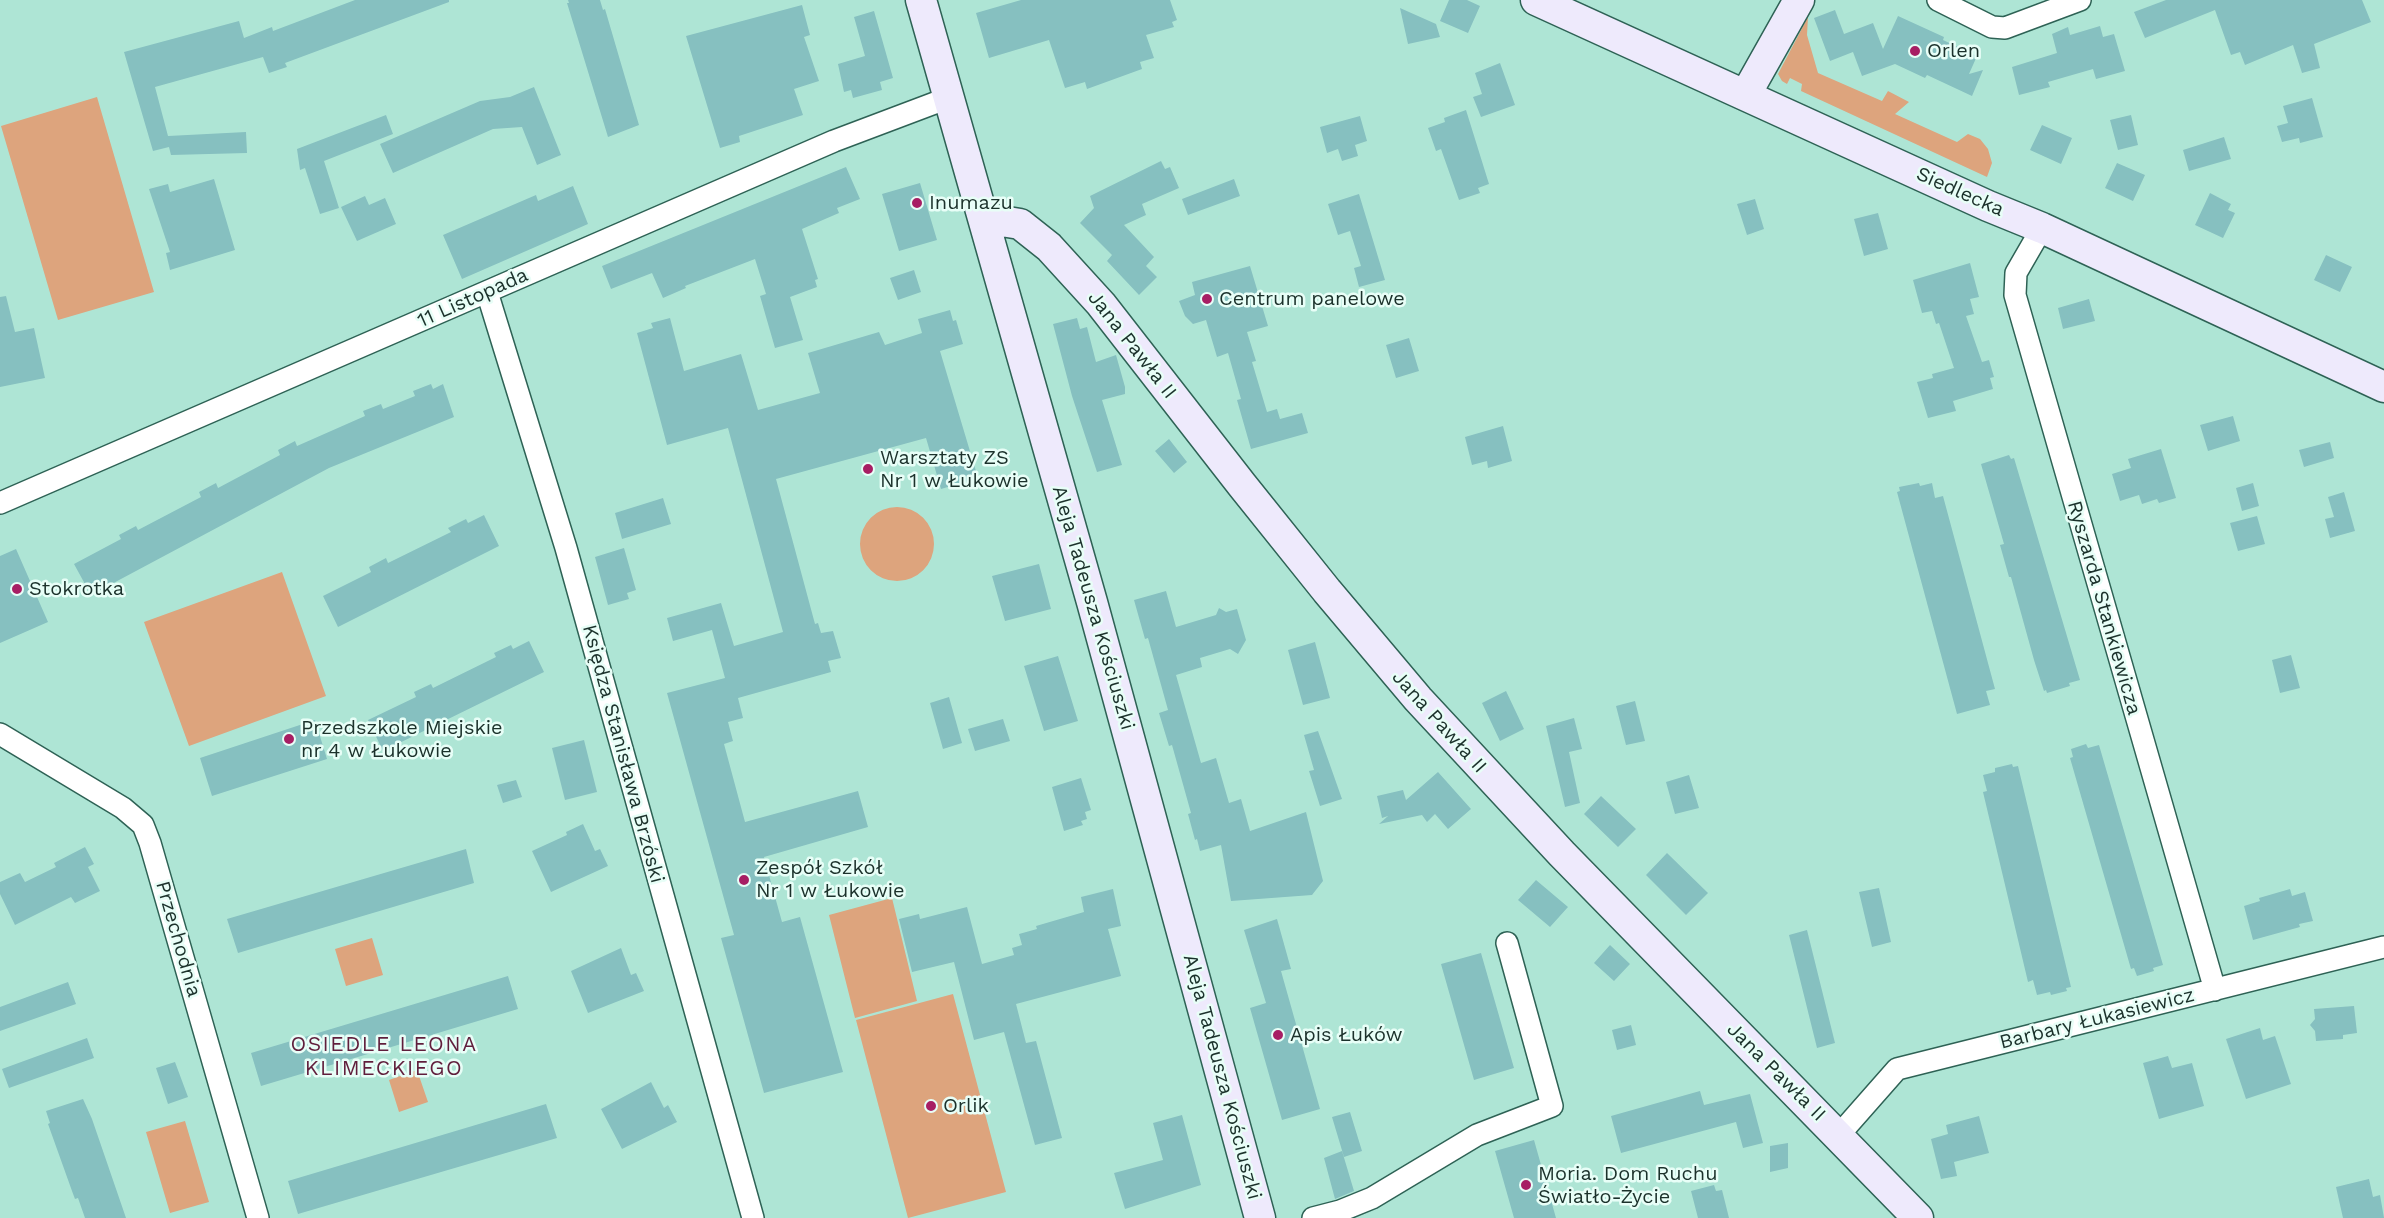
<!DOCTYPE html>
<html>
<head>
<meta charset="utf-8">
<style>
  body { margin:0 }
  canvas { display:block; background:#aee5d5 }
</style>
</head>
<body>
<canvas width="2384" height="1218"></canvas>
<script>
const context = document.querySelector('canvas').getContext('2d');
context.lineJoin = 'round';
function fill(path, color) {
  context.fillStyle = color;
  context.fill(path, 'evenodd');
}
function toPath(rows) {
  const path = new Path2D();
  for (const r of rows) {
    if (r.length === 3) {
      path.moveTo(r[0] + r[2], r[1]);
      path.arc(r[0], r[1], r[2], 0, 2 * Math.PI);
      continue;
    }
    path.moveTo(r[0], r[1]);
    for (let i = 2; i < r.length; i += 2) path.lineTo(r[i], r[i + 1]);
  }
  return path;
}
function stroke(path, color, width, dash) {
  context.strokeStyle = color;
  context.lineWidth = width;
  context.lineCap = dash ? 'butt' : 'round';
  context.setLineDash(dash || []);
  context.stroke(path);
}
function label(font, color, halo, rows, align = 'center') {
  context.font = font + ' "Work Sans",sans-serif';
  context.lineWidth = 5;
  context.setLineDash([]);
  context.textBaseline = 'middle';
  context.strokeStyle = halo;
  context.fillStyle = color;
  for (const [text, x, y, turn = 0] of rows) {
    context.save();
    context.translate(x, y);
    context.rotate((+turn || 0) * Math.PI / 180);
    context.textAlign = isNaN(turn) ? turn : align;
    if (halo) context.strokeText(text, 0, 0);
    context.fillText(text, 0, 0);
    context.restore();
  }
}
fill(toPath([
  [1808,17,1807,35,1818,73,1882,101,1888,91,1909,102,1895,114,1957,142,1968,134,1980,139,1988,149,1992,163,1987,177,1801,91,1802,84,1790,78,1787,84,1782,81,1778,74],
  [97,97,154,292,58,320,1,126],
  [897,544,37],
  [282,572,326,696,189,746,144,622],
  [892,898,917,1001,855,1018,829,915],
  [372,938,383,975,346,986,335,949],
  [953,994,1006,1192,908,1218,856,1020],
  [417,1070,428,1102,399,1112,389,1080],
  [185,1121,209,1202,170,1213,146,1132]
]), '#dda47d');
fill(toPath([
  [355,0,449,0,449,2,285,63,287,67,269,73,263,57,155,87,168,136,246,132,247,153,171,155,169,147,153,151,124,52,239,21,244,38,272,27,273,31],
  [568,0,600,0,603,10,605,9,639,125,608,137,567,3,569,3],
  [1021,0,1170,0,1177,20,1172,22,1174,27,1146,35,1154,58,1140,62,1142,69,1087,89,1085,82,1065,88,1049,40,989,58,976,13],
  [1449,0,1467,0,1480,6,1468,33,1440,21],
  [2166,0,2362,0,2371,22,2314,44,2320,68,2302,73,2293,45,2245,65,2240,52,2231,55,2215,10,2145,38,2134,12],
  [802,5,810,35,804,37,819,81,794,89,803,115,739,136,740,142,720,148,686,36],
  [1400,8,1436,24,1440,37,1408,44],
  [1835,10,1844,34,1873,23,1883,49,1898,16,1944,37,1943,40,1977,56,1969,74,1983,70,1972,96,1927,75,1925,78,1895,64,1862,76,1853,52,1830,61,1814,18],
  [874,11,893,78,880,82,882,90,853,98,851,90,844,92,838,64,865,56,854,17],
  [2100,26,2103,37,2114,34,2125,71,2096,79,2093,69,2048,82,2050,87,2019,95,2012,67,2057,53,2052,34,2068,27,2070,35],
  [1500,63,1515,105,1481,117,1473,97,1482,94,1475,73],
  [534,87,561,155,537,165,522,127,493,129,393,173,380,144,480,101,510,97],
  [2312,98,2323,137,2300,143,2299,138,2282,142,2277,126,2288,123,2283,106],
  [1466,110,1489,184,1478,188,1480,193,1459,200,1441,149,1436,151,1428,128,1445,122,1444,118],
  [386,115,393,134,324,161,339,208,320,214,305,168,300,170,297,149],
  [2131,115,2138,145,2118,150,2110,120],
  [1360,116,1367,141,1355,145,1358,156,1342,161,1338,149,1327,153,1320,127],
  [2042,125,2072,138,2061,164,2030,150],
  [2224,137,2231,159,2189,171,2183,150],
  [1161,161,1165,169,1170,167,1179,188,1142,204,1146,215,1124,225,1154,257,1146,266,1157,277,1139,295,1107,261,1112,255,1080,223,1094,208,1090,196],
  [2117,163,2145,175,2133,201,2105,188],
  [846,167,860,199,837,208,839,213,802,229,818,279,815,280,817,287,790,297,803,340,775,348,760,296,766,294,755,259,685,286,686,288,663,298,652,273,611,289,602,266],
  [214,179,235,250,170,270,166,253,170,252,149,189,168,184,170,192],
  [1234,179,1240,196,1188,215,1182,199],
  [920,183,937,240,899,251,882,194],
  [573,186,588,224,462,279,443,235,536,195,538,201],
  [2210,193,2231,204,2228,210,2235,213,2223,238,2195,225],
  [1359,194,1385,280,1359,287,1354,268,1361,266,1350,231,1338,235,1328,204],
  [365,196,369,205,385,198,396,224,357,241,341,207],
  [1755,199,1764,229,1747,235,1737,204],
  [1878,213,1888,249,1864,256,1854,219],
  [2326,255,2352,267,2340,292,2314,280],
  [1970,263,1979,297,1970,299,1974,314,1966,316,1982,362,1989,360,1994,377,1990,378,1993,389,1953,401,1956,411,1928,418,1917,382,1933,378,1932,374,1954,368,1939,323,1936,324,1932,311,1922,313,1913,280],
  [1250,266,1268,326,1247,332,1256,361,1252,362,1267,412,1277,409,1280,419,1302,413,1308,433,1251,449,1237,400,1241,399,1228,353,1217,357,1206,320,1193,324,1185,316,1179,301,1195,295,1192,282],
  [914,270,921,292,898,300,890,278],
  [6,296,15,332,34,328,45,378,0,387,0,297],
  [2089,299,2095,321,2063,329,2058,308],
  [950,310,953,321,956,320,963,344,940,351,978,478,941,489,926,438,776,479,815,624,818,623,821,633,833,631,841,658,828,661,831,672,738,698,743,718,728,722,733,741,724,744,745,822,858,791,868,827,764,857,782,922,800,917,843,1072,764,1093,721,938,734,935,667,693,725,678,712,630,673,641,667,618,721,603,734,646,783,632,728,428,667,445,637,333,653,328,651,323,670,318,684,371,741,354,758,410,820,393,808,353,879,332,885,345,922,333,918,319],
  [1077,318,1080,329,1087,327,1096,362,1116,355,1125,387,1125,394,1102,400,1122,465,1097,472,1072,396,1053,324],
  [1409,338,1419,371,1396,378,1386,345],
  [431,384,433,389,443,384,454,417,329,468,91,595,74,564,121,539,119,535,136,526,138,530,201,497,199,492,216,483,218,488,280,455,278,450,295,441,297,446,365,416,363,411,381,404,383,409,415,396,413,391],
  [2233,416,2240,441,2208,451,2200,425],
  [1503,426,1512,461,1488,468,1487,461,1472,465,1465,437],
  [1169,439,1187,462,1174,473,1155,451],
  [2330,442,2334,458,2304,467,2299,450],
  [2161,449,2176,498,2159,503,2157,499,2142,504,2139,495,2120,501,2112,474,2131,468,2128,459],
  [2009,455,2011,459,2014,458,2080,680,2069,683,2070,686,2047,693,2046,690,2044,691,2034,660,2011,577,2009,577,2000,545,2004,544,1981,464],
  [1919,483,1920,486,1932,483,1935,498,1943,496,1995,689,1986,691,1990,705,1957,714,1897,492,1900,491,1899,487],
  [2253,483,2259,506,2242,511,2236,488],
  [2344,492,2355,531,2330,538,2325,519,2334,517,2328,497],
  [663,498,671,524,622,539,615,513],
  [484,515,499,546,338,627,323,596,371,572,369,567,386,558,388,563,451,532,448,528,466,519,468,523],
  [2257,516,2265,544,2238,551,2230,523],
  [624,548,636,590,627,593,629,599,608,605,595,557],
  [16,549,48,622,0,643,0,556],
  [1039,564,1051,609,1005,621,992,576],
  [1166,591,1176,627,1216,615,1219,608,1226,612,1237,609,1246,640,1238,654,1230,649,1200,658,1202,667,1176,675,1201,763,1216,758,1229,803,1241,799,1250,831,1306,812,1323,881,1312,895,1231,901,1221,845,1200,851,1197,839,1195,840,1188,814,1191,813,1172,745,1169,746,1159,713,1168,710,1148,638,1145,639,1134,600],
  [529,641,544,672,383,751,368,720,416,697,414,692,431,684,433,688,496,657,494,653,511,645,513,649],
  [1315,642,1330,698,1303,705,1288,650],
  [2291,655,2300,688,2280,693,2272,660],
  [1058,656,1078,721,1044,731,1024,666],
  [1506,691,1524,729,1500,741,1482,703],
  [949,697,962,743,943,749,930,703],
  [1635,701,1645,741,1626,745,1616,706],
  [1574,718,1582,749,1569,752,1580,803,1565,807,1546,726],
  [1003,719,1010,741,975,751,968,729],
  [315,720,327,759,212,796,200,758],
  [1318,731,1342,799,1320,806,1309,771,1314,770,1304,735],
  [584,740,597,792,565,800,552,748],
  [2086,744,2088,748,2099,745,2163,965,2153,968,2154,971,2137,976,2134,968,2131,969,2070,758,2073,757,2071,749],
  [2012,764,2013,767,2018,766,2071,987,2066,988,2067,991,2051,995,2050,992,2037,995,2033,980,2028,982,1983,792,1987,791,1983,775,1995,772,1995,768],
  [1438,772,1471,809,1448,829,1435,814,1427,822,1422,815,1379,824,1388,816,1382,818,1377,796,1403,790,1406,800],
  [1689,775,1699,808,1675,814,1666,782],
  [1081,778,1091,810,1085,812,1087,819,1081,821,1083,825,1064,831,1052,787],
  [516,780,522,797,503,803,497,785],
  [1601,796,1636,829,1618,847,1584,814],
  [583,824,595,851,600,849,608,866,551,892,532,851,567,835,566,832],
  [85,847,94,864,88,867,100,891,75,903,71,897,15,925,0,894,0,882,20,873,25,882,56,867,54,863],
  [466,849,474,883,238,953,227,919],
  [1667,853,1708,893,1686,915,1646,875],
  [1536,880,1568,907,1550,927,1518,900],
  [1879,888,1891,942,1872,947,1859,892],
  [1113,889,1121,926,1108,929,1121,976,1016,1004,1026,1043,1036,1041,1062,1138,1035,1145,1004,1032,974,1040,954,962,912,972,899,919,919,914,920,919,967,907,982,964,1014,955,1012,948,1022,945,1019,934,1037,929,1036,926,1084,912,1081,897],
  [2290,889,2292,896,2305,892,2313,921,2299,924,2300,927,2253,940,2244,906,2260,901,2259,898],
  [1277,919,1291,969,1281,971,1320,1109,1282,1120,1250,1008,1266,1003,1244,930],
  [1807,930,1835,1043,1817,1048,1789,935],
  [1610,945,1630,964,1614,981,1594,963],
  [621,948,631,975,636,973,644,991,588,1013,571,971],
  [1481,953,1514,1068,1474,1080,1441,964],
  [508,976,518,1009,261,1086,251,1053],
  [68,982,76,1004,0,1031,0,1007],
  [2354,1006,2357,1033,2343,1035,2343,1039,2316,1041,2315,1031,2310,1025,2315,1019,2314,1009],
  [1631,1025,1636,1045,1617,1050,1612,1030],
  [2260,1028,2263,1040,2275,1036,2291,1084,2246,1099,2226,1039],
  [87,1038,94,1058,9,1088,2,1069],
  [2168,1056,2172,1068,2192,1063,2204,1106,2159,1119,2143,1063],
  [175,1062,188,1097,168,1104,156,1068],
  [651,1082,664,1108,668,1105,677,1122,622,1149,601,1109],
  [1700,1091,1704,1105,1750,1094,1763,1143,1743,1148,1736,1122,1621,1153,1611,1116],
  [83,1099,92,1119,126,1218,85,1218,78,1198,75,1199,72,1191,48,1124,50,1123,46,1111],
  [546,1104,557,1138,298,1214,288,1181],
  [1350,1112,1362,1151,1344,1157,1332,1117],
  [1182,1115,1201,1185,1125,1209,1114,1173,1163,1160,1153,1123],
  [1979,1116,1989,1153,1954,1162,1957,1176,1941,1179,1931,1139,1948,1134,1946,1125],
  [1534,1140,1556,1218,1514,1218,1495,1151],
  [1788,1143,1788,1168,1770,1172,1770,1146],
  [1342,1151,1354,1191,1335,1199,1324,1158],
  [2369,1179,2373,1197,2380,1195,2384,1218,2343,1218,2336,1187],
  [1714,1185,1716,1191,1722,1190,1729,1218,1698,1218,1691,1191]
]), '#86c0c0');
const street = toPath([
  [1938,0,1992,27,2005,28,2080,0],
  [2042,228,2016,273,2015,295,2215,990],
  [487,292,566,548,753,1218],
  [0,503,834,141,948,98],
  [0,734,123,808,143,825,150,843,258,1218],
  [1838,1136,1897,1069,2384,947],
  [1313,1218,1340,1211,1372,1198,1477,1135,1552,1106,1507,943]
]);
const secondary = toPath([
  [921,0,1092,602,1260,1218],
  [1536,0,1988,206,2042,228,2384,387],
  [1746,94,1799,0],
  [983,218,1020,224,1049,247,1101,304,1242,485,1327,591,1418,699,1562,854,1918,1218]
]);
stroke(street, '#2e6255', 24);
stroke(secondary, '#2e6255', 33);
stroke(street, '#fff', 21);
stroke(secondary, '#eeeafc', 30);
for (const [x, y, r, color] of [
  [1915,51,6,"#a71e64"],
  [917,203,6,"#a71e64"],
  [1207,299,6,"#a71e64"],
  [868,469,6,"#a71e64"],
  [17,589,6,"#a71e64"],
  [289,739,6,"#a71e64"],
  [744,880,6,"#a71e64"],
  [1278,1035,6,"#a71e64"],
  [931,1106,6,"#a71e64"],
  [1526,1185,6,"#a71e64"]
]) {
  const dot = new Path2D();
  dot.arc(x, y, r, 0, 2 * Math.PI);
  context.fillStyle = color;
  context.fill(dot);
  stroke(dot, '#e8fef7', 2);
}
label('20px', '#1b312b', '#e8fef7', [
  ["Orlen",1927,51],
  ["Inumazu",929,203],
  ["Centrum panelowe",1219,299],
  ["Warsztaty ZS",880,458],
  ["Nr 1 w Łukowie",880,481],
  ["Stokrotka",29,589],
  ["Przedszkole Miejskie",301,728],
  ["nr 4 w Łukowie",301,751],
  ["Zespół Szkół",756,868],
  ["Nr 1 w Łukowie",756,891],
  ["Apis Łuków",1290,1035],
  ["Orlik",943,1106],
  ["Moria. Dom Ruchu",1538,1174],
  ["Światło-Życie",1538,1197]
], 'left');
label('20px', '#1b312b', '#e8fef7', [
  ["Siedlecka",1960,192,24],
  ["11 Listopada",473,298,-24],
  ["Jana Pawła II",1132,345,52],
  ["Aleja Tadeusza Kościuszki",1093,608,74],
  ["Ryszarda Stankiewicza",2104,608,74],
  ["Jana Pawła II",1439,722,48],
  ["Księdza Stanisława Brzóski",623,754,75],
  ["Przechodnia",178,939,74],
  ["Barbary Łukasiewicz",2097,1019,-14],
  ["Jana Pawła II",1776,1072,45],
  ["Aleja Tadeusza Kościuszki",1222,1077,75]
]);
context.letterSpacing = '1.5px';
label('21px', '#601e3c', '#e8fef7', [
  ["OSIEDLE LEONA",384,1045],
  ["KLIMECKIEGO",384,1069]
]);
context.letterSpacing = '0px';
</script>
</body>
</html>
